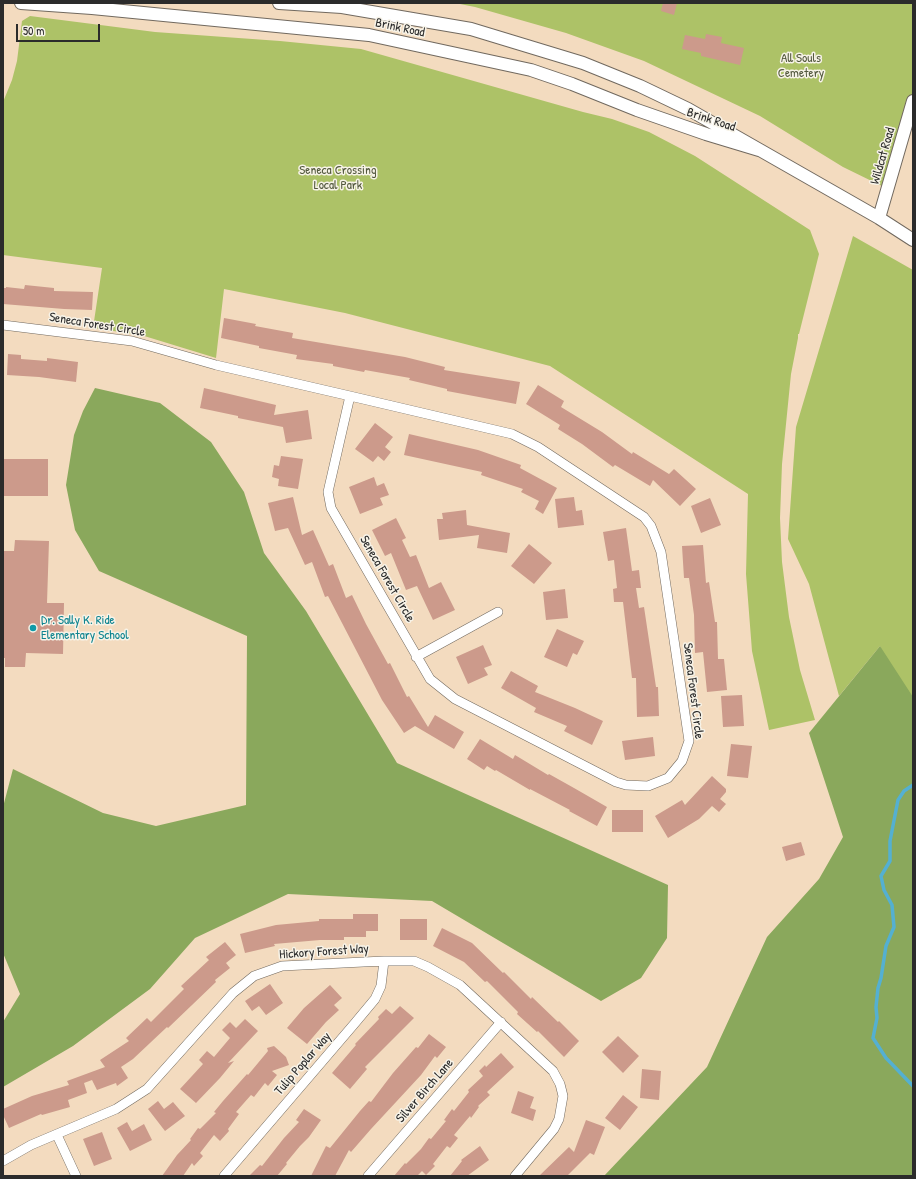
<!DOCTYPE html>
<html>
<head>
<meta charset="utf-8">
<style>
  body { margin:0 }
  #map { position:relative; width:916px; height:1179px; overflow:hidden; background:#f3dbbf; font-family:"Patrick Hand",sans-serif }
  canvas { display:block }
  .frame { position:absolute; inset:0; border:4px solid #2b2b2b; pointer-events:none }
  .scale { position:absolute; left:16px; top:24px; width:84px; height:18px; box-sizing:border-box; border:2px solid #2b2b2b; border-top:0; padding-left:5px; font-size:12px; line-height:14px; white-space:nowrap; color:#2b2b2b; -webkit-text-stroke:3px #f7f3e8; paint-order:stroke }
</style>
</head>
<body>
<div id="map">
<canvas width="916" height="1179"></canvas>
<div class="frame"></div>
<div class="scale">50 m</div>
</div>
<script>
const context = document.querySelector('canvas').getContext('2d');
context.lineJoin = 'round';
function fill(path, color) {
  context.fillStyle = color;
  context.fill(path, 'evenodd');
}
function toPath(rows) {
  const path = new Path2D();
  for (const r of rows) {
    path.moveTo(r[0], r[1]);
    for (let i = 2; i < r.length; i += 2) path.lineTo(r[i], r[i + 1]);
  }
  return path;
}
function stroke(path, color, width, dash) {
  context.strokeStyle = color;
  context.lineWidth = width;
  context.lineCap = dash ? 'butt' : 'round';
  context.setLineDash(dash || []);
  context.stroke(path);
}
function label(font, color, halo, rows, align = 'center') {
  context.font = font + ' "Patrick Hand",sans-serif';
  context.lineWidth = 3;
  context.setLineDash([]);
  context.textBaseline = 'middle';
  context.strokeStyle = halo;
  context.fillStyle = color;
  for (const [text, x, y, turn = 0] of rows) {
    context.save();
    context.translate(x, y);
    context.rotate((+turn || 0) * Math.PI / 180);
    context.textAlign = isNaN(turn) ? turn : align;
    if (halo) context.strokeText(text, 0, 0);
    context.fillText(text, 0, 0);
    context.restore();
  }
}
fill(toPath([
  [455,3,913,3,913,101,888,189,843,167,760,116,644,61,566,33,475,7],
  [30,16,155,32,280,41,361,49,583,112,612,119,649,132,695,156,810,230,819,254,799,334,798,334,798,338,791,374,782,464,780,518,782,562,789,617,800,670,815,720,769,730,752,651,746,574,748,494,550,366,345,313,224,289,216,358,141,335,93,328,102,268,3,255,3,102,12,80,17,61,22,21],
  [853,236,913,270,913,737,880,646,839,696,809,584,788,539,796,427]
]), '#adc267');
fill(toPath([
  [95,388,160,403,211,442,244,492,264,553,306,611,397,763,668,885,667,938,641,978,601,1001,432,901,288,894,195,938,150,989,73,1046,3,1087,3,1022,20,994,3,953,3,807,13,769,103,813,156,826,246,805,247,636,99,571,75,530,66,485,74,435,83,411],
  [880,646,913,697,913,1176,604,1176,707,1067,767,937,819,879,843,837,809,733]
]), '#8aa85c');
stroke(toPath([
  [913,785,904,791,898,800,890,841,890,861,881,876,884,890,892,905,894,927,886,946,881,978,878,988,876,1007,877,1018,873,1038,886,1058,913,1086]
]), '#54b0d2', 3.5);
fill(toPath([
  [663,3,677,3,674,15,661,11],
  [706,34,722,37,721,43,744,48,740,65,701,56,701,53,682,49,685,35,705,39],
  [25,285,54,288,54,291,93,292,92,310,64,309,3,304,3,288,6,288,6,287,24,289],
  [224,318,256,324,255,326,293,333,292,338,405,357,445,367,444,370,520,382,516,404,447,391,447,389,409,380,410,378,365,370,364,372,333,366,333,364,296,359,297,355,259,348,259,346,221,338],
  [8,354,21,355,21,359,47,361,47,358,78,362,76,382,39,377,7,375],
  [538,385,564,401,561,407,602,432,632,454,633,452,669,474,674,469,696,489,680,506,653,480,650,486,615,465,613,467,582,444,558,429,560,425,526,404],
  [204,388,276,405,274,415,308,410,312,439,286,443,283,427,238,418,238,416,200,408],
  [375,423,393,437,385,447,391,452,384,461,378,456,373,462,355,449],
  [409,434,478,450,521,465,520,468,557,488,543,514,535,509,539,501,521,492,523,489,481,475,482,472,404,455],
  [281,456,303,459,298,489,278,486,279,479,272,477,274,465,279,466],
  [3,459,48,459,48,496,3,496],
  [374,477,377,486,384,483,389,495,380,498,383,505,360,514,349,487],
  [293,497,302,535,313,530,329,566,333,564,346,598,352,595,366,624,388,664,390,663,407,697,409,696,428,727,435,715,464,732,454,749,415,726,404,733,382,700,328,596,325,597,312,562,305,565,288,528,275,531,268,503],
  [574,497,576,511,582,510,584,525,558,528,555,499],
  [710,498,721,525,701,533,691,506],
  [466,510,467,525,510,533,507,553,477,548,479,535,439,540,437,519,443,519,442,513],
  [396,518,406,538,402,540,410,557,416,555,429,588,441,582,455,610,433,620,417,586,406,590,391,553,385,556,372,530],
  [626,528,632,571,639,570,641,588,636,588,639,608,644,607,656,687,658,687,659,716,637,717,636,678,632,678,623,602,614,602,613,589,617,588,614,560,608,561,603,532],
  [15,540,49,541,47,603,64,603,63,654,26,653,25,667,5,667,5,658,3,658,3,551,14,551],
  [529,544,552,563,534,584,511,566],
  [703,545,706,583,709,582,715,622,717,622,718,659,724,659,727,690,707,692,703,652,695,653,694,615,689,578,684,578,682,546],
  [565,589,568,618,546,620,543,592],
  [557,629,584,641,577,655,573,653,567,667,544,657],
  [483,645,492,665,484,668,488,675,468,684,456,657],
  [511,671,538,686,535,692,575,708,603,721,592,745,564,731,567,726,534,712,536,708,501,688],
  [742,695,744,726,723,727,721,696],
  [653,737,655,756,625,760,622,741],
  [480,739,513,759,515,755,548,775,549,774,574,788,607,807,597,826,569,811,570,810,530,789,530,790,496,770,495,771,487,766,484,770,467,759],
  [731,744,752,746,748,778,727,776],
  [712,776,726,789,726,792,720,799,726,804,719,812,712,806,699,819,668,838,655,816,682,800,685,805],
  [612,810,643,810,643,832,612,832],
  [801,842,805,855,786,861,782,847],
  [353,914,378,914,378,931,366,931,366,937,344,937,344,940,320,940,274,944,275,946,245,953,240,934,276,925,319,921,319,919,353,919],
  [400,919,427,919,427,940,400,940],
  [442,928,472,943,503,973,504,972,531,999,532,997,558,1022,559,1021,579,1041,564,1057,538,1031,537,1032,517,1014,518,1012,487,981,485,982,464,962,433,946],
  [225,942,236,955,226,963,230,968,215,980,216,982,168,1028,167,1027,133,1059,121,1067,128,1078,117,1086,116,1083,97,1090,92,1080,84,1083,87,1093,68,1100,70,1107,42,1115,41,1114,9,1128,3,1115,3,1109,32,1096,69,1085,67,1081,105,1067,100,1060,129,1041,126,1038,147,1018,151,1022,184,989,181,986,209,960,206,957],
  [270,984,283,1003,266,1015,259,1006,252,1011,245,1001],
  [330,985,342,998,334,1005,339,1010,326,1022,307,1044,287,1028,304,1008],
  [400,1006,414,1018,365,1067,367,1069,350,1089,332,1073,356,1045,355,1044,379,1019,378,1017,386,1009,392,1014],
  [245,1019,258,1031,228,1063,234,1061,220,1078,196,1103,180,1089,203,1064,199,1060,207,1051,214,1057,230,1038,222,1030,230,1022,236,1028],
  [429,1034,446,1047,437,1058,435,1056,421,1075,371,1129,351,1152,349,1150,335,1176,311,1176,326,1146,330,1148,360,1111,369,1101,371,1102,393,1073,416,1047,418,1048],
  [618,1036,639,1056,623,1073,602,1052],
  [274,1046,286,1057,289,1065,272,1071,277,1075,268,1086,265,1083,254,1097,251,1095,236,1112,239,1114,228,1129,229,1131,220,1141,214,1135,200,1153,203,1156,194,1166,192,1163,183,1176,162,1176,177,1155,191,1140,190,1139,198,1128,200,1129,216,1113,214,1112,223,1101,247,1074,248,1075,268,1051,267,1048],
  [501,1053,514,1067,487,1092,490,1095,478,1106,479,1107,471,1118,470,1116,454,1135,458,1138,450,1148,447,1146,433,1164,435,1166,426,1175,422,1171,417,1176,394,1176,405,1163,406,1164,421,1149,429,1138,431,1139,446,1121,444,1120,452,1109,454,1111,469,1092,468,1090,483,1076,479,1071,485,1065,486,1067],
  [642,1069,661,1071,659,1100,640,1098],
  [518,1091,534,1097,530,1108,536,1110,533,1121,511,1113],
  [623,1095,638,1107,620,1130,605,1118],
  [158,1101,164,1109,173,1102,185,1116,165,1131,148,1109],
  [304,1109,321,1120,309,1137,300,1146,286,1163,287,1164,277,1176,249,1176,260,1165,262,1166,284,1138,299,1122,296,1120],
  [586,1120,605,1127,594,1155,590,1153,567,1176,539,1176,569,1147,574,1152],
  [127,1122,132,1131,144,1124,152,1140,130,1151,117,1128],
  [102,1132,112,1159,94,1166,83,1139],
  [480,1146,489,1160,467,1176,450,1176,462,1161,461,1160]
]), '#cc9a8b');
const street = toPath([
  [3,325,132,341,216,365,350,396,512,434,538,447,644,517,651,526,661,552,689,741,682,761,668,778,648,786,626,785,616,782,455,699,430,679,331,508,328,492,350,396],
  [416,657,498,612],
  [57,1135,76,1176],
  [3,1161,31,1145,116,1109,147,1089,233,993,254,976,282,966,384,961,414,961,428,967,460,985,553,1071,560,1084,563,1096,559,1119,554,1129,515,1176],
  [224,1176,355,1023,375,999,381,986,384,961],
  [368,1176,501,1022]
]);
const secondary = toPath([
  [21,3,92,8,369,35,531,70,572,84,637,110,706,134,759,150],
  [279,3,342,7,471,29,583,63,640,86,688,109,879,218,913,240],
  [879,218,913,101]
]);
stroke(street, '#71695f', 10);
stroke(secondary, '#71695f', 14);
stroke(street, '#fff', 9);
stroke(secondary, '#fff', 12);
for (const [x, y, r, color] of [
  [33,628,4,"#0f9aa8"]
]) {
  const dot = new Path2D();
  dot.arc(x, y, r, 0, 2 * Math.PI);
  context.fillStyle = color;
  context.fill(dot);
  stroke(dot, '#f7f3e8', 1.5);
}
label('13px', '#2b2b2b', '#f7f3e8', [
  ["Brink Road",400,28,12],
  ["Brink Road",711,120,18],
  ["Wildcat Road",883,156,-74],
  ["Seneca Forest Circle",97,325,9],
  ["Seneca Forest Circle",387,579,60],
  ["Seneca Forest Circle",693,691,83],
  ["Hickory Forest Way",324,952,-4],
  ["Tulip Poplar Way",303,1064,-49],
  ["Silver Birch Lane",425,1091,-49]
]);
label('13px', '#52583d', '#f7f3e8', [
  ["All Souls",801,59],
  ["Cemetery",801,74],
  ["Seneca Crossing",338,171],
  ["Local Park",338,186]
]);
label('13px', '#0d838f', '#f7f3e8', [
  ["Dr. Sally K. Ride",41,621],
  ["Elementary School",41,636]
], 'left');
</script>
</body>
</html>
